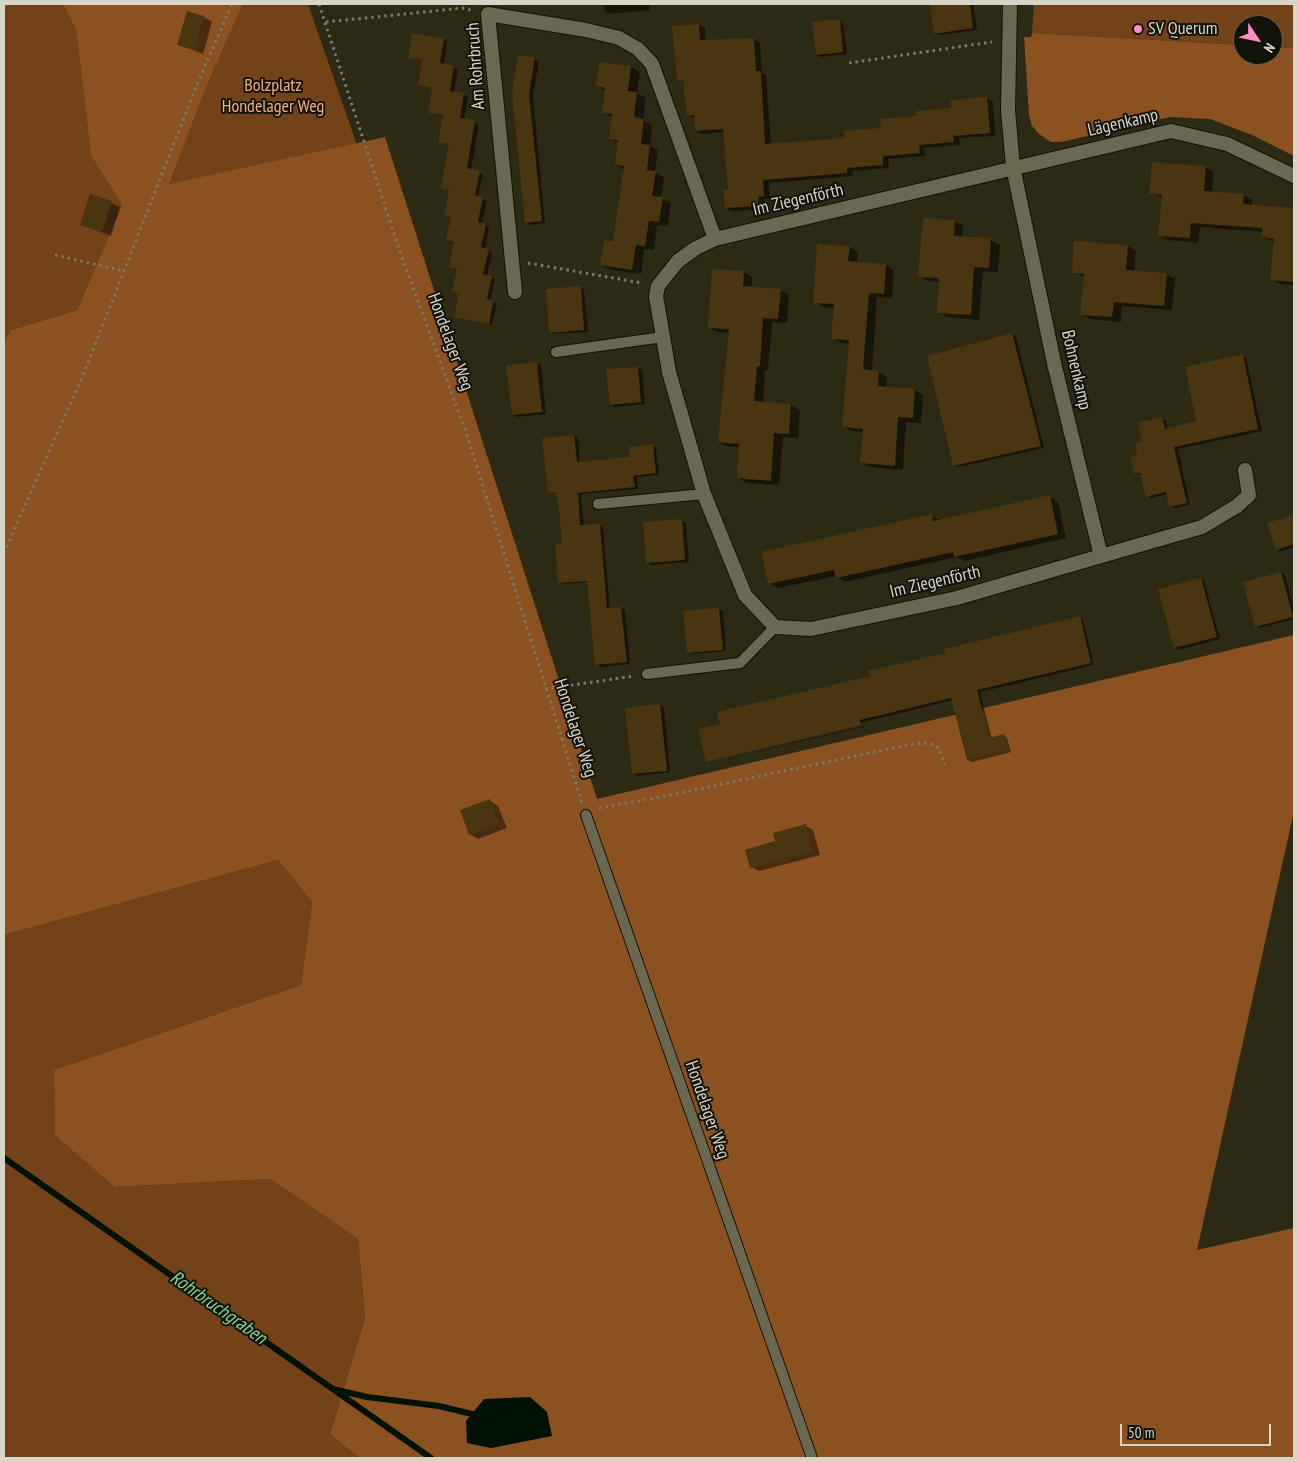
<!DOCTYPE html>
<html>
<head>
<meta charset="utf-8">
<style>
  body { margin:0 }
  #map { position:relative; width:1298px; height:1462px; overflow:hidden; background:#2c2914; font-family:"PT Sans Narrow",sans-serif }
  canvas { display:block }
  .frame { position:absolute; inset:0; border:5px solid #d6d5c8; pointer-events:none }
  .north { position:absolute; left:1233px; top:15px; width:50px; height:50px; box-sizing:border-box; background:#131208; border:1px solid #616055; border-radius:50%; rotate:124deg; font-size:14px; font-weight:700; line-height:20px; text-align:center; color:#d6d5c8 }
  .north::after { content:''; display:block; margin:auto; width:18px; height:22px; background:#fa8fc8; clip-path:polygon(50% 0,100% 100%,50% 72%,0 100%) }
  .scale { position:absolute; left:1120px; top:1424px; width:151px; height:22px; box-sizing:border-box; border:2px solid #d6d5c8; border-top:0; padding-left:6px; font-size:15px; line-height:18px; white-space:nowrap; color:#d6d5c8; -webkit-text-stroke:4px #131208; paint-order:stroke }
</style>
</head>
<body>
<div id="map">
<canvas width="1298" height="1462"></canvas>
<div class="frame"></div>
<div class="north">N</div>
<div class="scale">50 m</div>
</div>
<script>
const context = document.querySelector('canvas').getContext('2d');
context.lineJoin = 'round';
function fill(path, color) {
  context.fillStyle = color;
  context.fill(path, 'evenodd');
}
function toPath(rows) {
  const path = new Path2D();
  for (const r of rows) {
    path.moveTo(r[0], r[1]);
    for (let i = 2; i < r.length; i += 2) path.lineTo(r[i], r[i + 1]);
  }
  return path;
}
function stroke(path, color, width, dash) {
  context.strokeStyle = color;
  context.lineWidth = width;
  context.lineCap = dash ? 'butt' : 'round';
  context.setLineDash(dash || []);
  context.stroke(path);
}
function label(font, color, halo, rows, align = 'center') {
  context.font = font + ' "PT Sans Narrow",sans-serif';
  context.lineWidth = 4;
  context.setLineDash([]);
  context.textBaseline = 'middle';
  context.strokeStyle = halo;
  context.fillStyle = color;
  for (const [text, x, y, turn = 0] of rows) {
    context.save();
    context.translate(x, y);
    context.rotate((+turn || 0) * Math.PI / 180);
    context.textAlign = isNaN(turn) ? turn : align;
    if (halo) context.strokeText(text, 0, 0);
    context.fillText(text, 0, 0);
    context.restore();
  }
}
fill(toPath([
  [5,4,63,4,76,30,91,156,122,205,77,310,11,330,4,342],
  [243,4,308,4,357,145,169,184,209,81],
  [1034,4,1294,4,1294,48,1273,47,1273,25,1243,25,1243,45,1032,33],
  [278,860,312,902,301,985,54,1070,115,1187,270,1179,358,1239,365,1318,330,1434,359,1458,4,1458,4,935]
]), '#734219');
fill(toPath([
  [63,4,243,4,209,81,169,184,385,137,597,799,1294,635,1294,811,1197,1250,1294,1228,1294,1458,359,1458,330,1434,365,1318,358,1239,270,1179,115,1187,55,1135,54,1070,301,985,312,902,278,860,4,935,4,342,11,330,77,310,122,205,91,156,76,30],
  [1032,33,1243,45,1243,55,1273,55,1273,47,1294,48,1294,156,1252,135,1210,119,1170,117,1061,142,1051,142,1039,134,1032,126,1029,115,1024,37,1031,37]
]), '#8b5120');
fill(toPath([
  [530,1397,547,1412,552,1436,491,1448,467,1443,466,1421,484,1399]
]), '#011104');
fill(toPath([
  [593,4,649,4,650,10,609,14,605,11,604,4],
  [931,4,973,4,977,30,939,35,935,33],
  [204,17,212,22,203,54,178,44],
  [840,21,843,23,847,54,821,57,817,55],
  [699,25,705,28,706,41,753,39,760,43,762,73,766,75,771,145,846,139,987,98,993,102,995,136,959,138,960,145,924,148,925,156,888,159,889,168,852,171,853,176,769,183,770,199,764,199,764,209,732,211,726,208,729,191,724,132,702,134,696,131,695,119,689,115,684,83,679,80,674,27],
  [444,39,447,41,444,65,458,69,454,92,468,96,464,120,479,124,471,170,483,174,478,198,487,201,482,224,489,227,485,249,492,252,487,276,495,279,490,301,497,304,492,325,455,316,460,294,453,292,458,269,451,266,455,243,448,240,452,218,445,215,450,191,442,188,451,144,440,141,444,116,429,112,433,88,419,85,423,61,409,57],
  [519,56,539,61,533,96,545,223,530,225,526,223],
  [600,63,631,67,640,72,637,93,646,98,643,120,652,125,650,146,658,151,655,172,664,177,661,198,671,203,668,226,657,225,654,250,644,249,641,274,610,270,602,265,614,243,625,170,616,165,619,143,610,138,612,117,603,112,606,91,597,86],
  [1205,167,1214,172,1212,193,1244,195,1252,200,1252,206,1294,209,1294,285,1280,284,1272,279,1275,242,1263,237,1263,232,1200,227,1198,243,1168,240,1159,235,1163,198,1151,193],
  [91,195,120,207,111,236,81,224],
  [955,221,963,226,962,238,991,240,1000,245,998,272,983,271,979,320,947,317,938,312,940,282,928,281,920,276],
  [1128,246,1136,251,1134,272,1166,274,1175,279,1172,310,1122,306,1121,322,1090,319,1082,314,1085,277,1073,272],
  [849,247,858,252,857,263,885,265,894,270,892,298,877,297,872,371,879,372,887,377,886,388,915,390,923,395,921,423,906,422,903,470,870,467,862,463,864,432,852,431,843,426,850,344,841,343,832,338,835,308,823,307,814,302],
  [744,272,752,277,752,288,780,290,789,295,787,323,772,322,768,370,765,370,763,403,791,405,800,410,798,438,783,437,779,485,747,483,738,478,740,447,728,447,720,442,729,333,717,332,709,327],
  [581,288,584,290,588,332,554,334,550,332],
  [1012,334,1016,337,1044,448,958,467,954,465],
  [1242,356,1246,358,1262,431,1178,449,1190,505,1174,508,1170,506,1168,494,1151,498,1147,496,1142,475,1135,474,1143,443,1162,419,1166,421,1168,430,1198,422],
  [537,363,541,365,546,414,517,417,513,415],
  [638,368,642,370,645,404,615,407,611,405],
  [574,436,578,438,580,463,631,458,653,446,656,448,659,475,637,477,638,489,581,494,584,526,599,525,603,527,610,609,621,608,625,610,630,664,600,667,596,664,588,582,563,584,559,582,563,545,558,494,549,493],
  [1050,497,1058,502,1066,538,964,561,957,557,845,582,837,576,778,588,769,583,932,516,941,521],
  [1294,516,1294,547,1280,552,1277,549,1269,524],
  [682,520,686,523,689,562,651,565,647,562,644,523],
  [1281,573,1285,575,1294,609,1294,619,1260,628,1256,626,1244,583],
  [1200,579,1204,581,1220,639,1179,650,1175,648,1160,590],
  [719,609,723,611,726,651,692,654,688,652],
  [1079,617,1083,620,1094,665,980,692,992,739,1004,736,1007,738,1011,752,972,762,968,760,953,700,707,761,700,730,721,725,719,713,871,677,870,672,946,654,945,650],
  [660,705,664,708,670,772,637,776,633,773],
  [864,726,864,727,709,762],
  [490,801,498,806,507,828,478,839,470,834],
  [806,826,813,830,820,855,759,871,752,867,777,842]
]), '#0007');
stroke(toPath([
  [4,1158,431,1458],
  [333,1389,367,1397,439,1406,472,1414]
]), '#011104', 6);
fill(toPath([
  [930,4,970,4,973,28,934,34],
  [187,11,204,16,194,50,177,45],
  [840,19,843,52,816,55,812,22],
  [699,24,700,40,754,38,756,71,761,71,765,144,845,138,844,131,881,128,880,119,917,116,916,111,951,108,951,100,987,97,990,133,953,136,954,142,919,145,920,153,883,156,883,165,847,168,847,173,763,180,764,196,758,197,759,206,725,208,723,190,728,190,723,129,695,131,694,115,687,116,683,81,677,81,672,26],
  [412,33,444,38,440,63,454,65,450,91,464,93,460,118,475,120,467,168,480,171,475,195,483,197,478,222,486,224,481,247,489,249,483,274,492,276,487,299,493,301,489,324,454,317,459,294,452,292,457,269,449,267,454,242,446,240,451,217,444,215,449,190,440,189,449,144,438,142,443,115,428,113,432,88,418,85,422,60,408,58],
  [518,55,535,57,529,94,542,221,525,223,512,94],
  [599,62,631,66,628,91,637,92,634,117,644,119,641,144,650,145,647,170,656,171,652,196,663,197,659,222,649,221,645,246,636,245,632,270,600,265,604,240,613,242,624,166,615,165,618,140,609,139,612,114,602,113,605,88,596,86],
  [1152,162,1206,166,1204,191,1244,194,1243,204,1294,208,1294,282,1270,280,1274,239,1262,237,1262,228,1191,223,1190,238,1158,236,1162,195,1149,194],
  [90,194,112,201,102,232,80,225],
  [923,218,955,220,954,236,991,238,989,268,974,267,971,315,937,313,939,278,918,277],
  [1074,241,1128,245,1126,270,1167,273,1164,306,1114,302,1112,317,1080,315,1084,274,1072,273],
  [817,244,850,246,848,261,886,264,884,294,869,293,863,369,879,371,878,386,915,389,913,418,898,417,895,466,860,463,863,429,842,427,849,340,831,339,834,304,813,303],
  [712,269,744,271,743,286,781,289,778,319,763,318,760,366,757,366,754,401,791,404,789,434,774,433,771,481,737,478,739,444,718,442,729,329,708,328],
  [581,286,584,330,549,333,546,289],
  [1012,333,1041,446,953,466,927,356],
  [1243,354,1258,429,1174,447,1187,503,1169,507,1166,492,1146,497,1140,473,1134,474,1130,457,1137,455,1135,444,1142,442,1138,423,1162,417,1165,429,1196,421,1185,367],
  [537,362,542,412,512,415,506,365],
  [638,367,641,402,610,405,606,369],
  [574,435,577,462,630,457,628,447,653,444,656,473,633,476,635,487,578,493,580,525,600,524,607,608,621,607,627,662,595,665,587,581,558,583,555,544,562,544,559,509,556,493,548,493,542,438],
  [1050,495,1058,534,954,557,953,552,836,578,834,570,768,584,761,552,932,514,933,521],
  [1294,515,1294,544,1276,550,1267,523],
  [682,519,685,560,646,563,643,522],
  [1281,572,1293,617,1255,627,1243,582],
  [1201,578,1217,637,1174,648,1158,589],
  [719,608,723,650,687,653,683,611],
  [1080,616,1091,663,977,690,989,738,1004,734,1008,750,967,760,951,698,860,720,861,725,706,762,698,729,720,724,717,712,870,676,868,671,945,653,944,649],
  [660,704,667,771,632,774,625,708],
  [490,799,499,824,469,835,460,810],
  [806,824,813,852,750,868,745,850,775,841,773,833]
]), '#49350f');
const service = toPath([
  [556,352,663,337],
  [598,504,704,494],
  [647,674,740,663,775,627],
  [586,815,812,1458]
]);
const minor = toPath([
  [1010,4,1008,110,1013,167,1054,363,1101,556,1202,527,1237,506,1249,495,1245,470],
  [515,292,488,14,586,30,619,38,638,49,652,64,715,239],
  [1101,556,957,598,811,629,775,627,745,595,704,494,669,372,656,296,658,286,678,261,696,248,715,239,1171,131,1227,144,1294,176]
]);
stroke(service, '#141201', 12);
stroke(minor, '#141201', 16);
stroke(toPath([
  [319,4,400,252,466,432,582,803],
  [326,22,463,8,474,11],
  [849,63,992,42],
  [55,255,124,271],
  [528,263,642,283],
  [4,553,84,373,198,82,232,4],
  [545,689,634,676],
  [599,808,661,797,917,743,931,744,939,748,945,765]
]), '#7b7967', 3, [2.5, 4]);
stroke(service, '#6b6851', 10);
stroke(minor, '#6b6851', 14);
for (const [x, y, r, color] of [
  [1138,29,5,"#fa8fc8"]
]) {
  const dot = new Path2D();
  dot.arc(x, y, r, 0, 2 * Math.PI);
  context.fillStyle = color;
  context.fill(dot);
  stroke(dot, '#131208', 2);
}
label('18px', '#d6d5c8', '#131208', [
  ["SV Querum",1148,29]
], 'left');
label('18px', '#d6d5c8', '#131208', [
  ["Am Rohrbruch",476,66,-94],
  ["Lägenkamp",1123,123,-13],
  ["Im Ziegenförth",798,200,-13],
  ["Hondelager Weg",450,342,70],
  ["Bohnenkamp",1076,370,77],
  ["Im Ziegenförth",935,582,-13],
  ["Hondelager Weg",575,728,72],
  ["Hondelager Weg",707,1110,71]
]);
label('18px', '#f5b07e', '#131208', [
  ["Bolzplatz",273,86],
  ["Hondelager Weg",273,107]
]);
label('italic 19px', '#83da93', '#131208', [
  ["Rohrbruchgraben",218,1308,35]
]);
</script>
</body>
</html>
